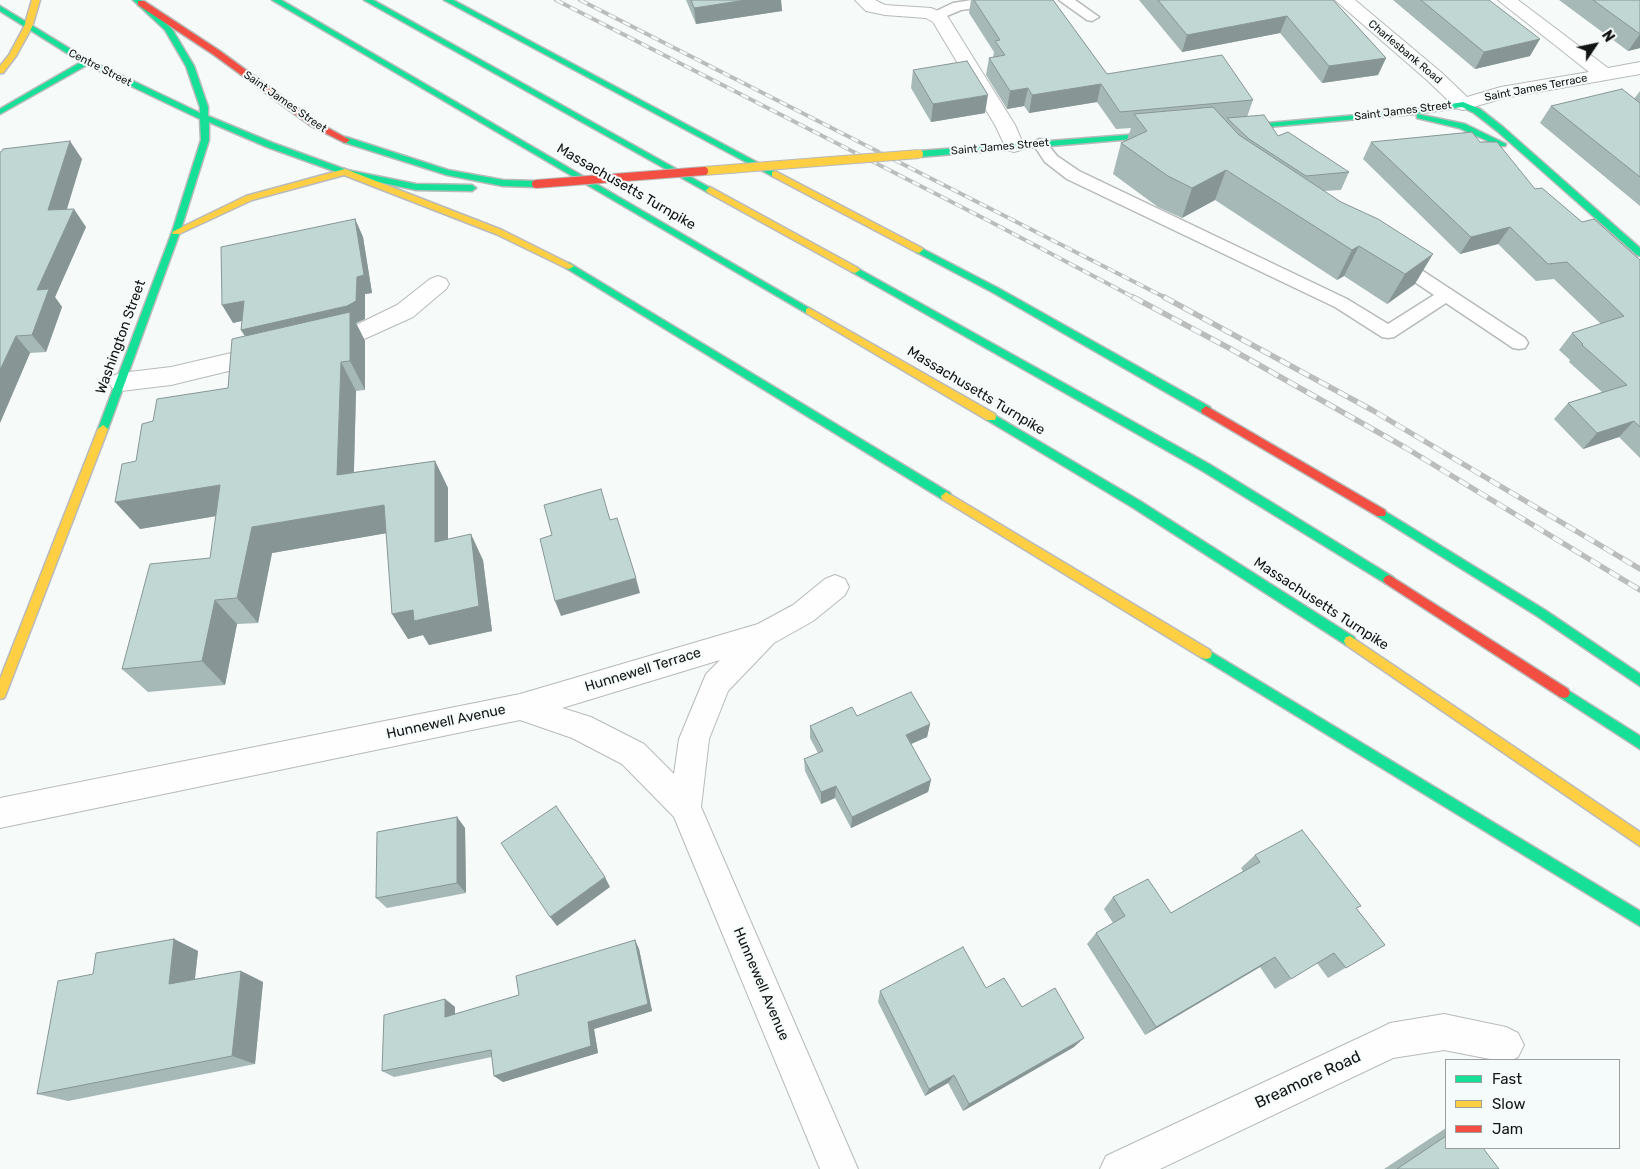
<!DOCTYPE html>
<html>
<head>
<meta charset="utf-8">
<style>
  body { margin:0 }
  #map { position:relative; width:1640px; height:1169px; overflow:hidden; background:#f6faf9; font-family:Rubik,sans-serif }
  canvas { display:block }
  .legend { position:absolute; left:1445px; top:1059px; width:175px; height:90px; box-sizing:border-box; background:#f5fbfa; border:1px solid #9a9f9e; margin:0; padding:6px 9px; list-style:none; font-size:15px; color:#121413 }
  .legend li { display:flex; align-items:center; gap:10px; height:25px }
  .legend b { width:25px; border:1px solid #9a9f9e }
  .north { position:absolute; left:1570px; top:20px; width:50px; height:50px; -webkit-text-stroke:4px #f5fbfa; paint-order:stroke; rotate:56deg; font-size:14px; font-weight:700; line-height:20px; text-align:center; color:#121413 }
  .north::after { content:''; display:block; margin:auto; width:18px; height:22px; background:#121413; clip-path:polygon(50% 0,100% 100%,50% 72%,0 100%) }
</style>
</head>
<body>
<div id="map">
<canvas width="1640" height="1169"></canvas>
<ul class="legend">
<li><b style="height:6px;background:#16e098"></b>Fast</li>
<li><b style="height:6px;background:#ffcf43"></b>Slow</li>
<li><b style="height:6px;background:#f24e42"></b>Jam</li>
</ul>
<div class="north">N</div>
</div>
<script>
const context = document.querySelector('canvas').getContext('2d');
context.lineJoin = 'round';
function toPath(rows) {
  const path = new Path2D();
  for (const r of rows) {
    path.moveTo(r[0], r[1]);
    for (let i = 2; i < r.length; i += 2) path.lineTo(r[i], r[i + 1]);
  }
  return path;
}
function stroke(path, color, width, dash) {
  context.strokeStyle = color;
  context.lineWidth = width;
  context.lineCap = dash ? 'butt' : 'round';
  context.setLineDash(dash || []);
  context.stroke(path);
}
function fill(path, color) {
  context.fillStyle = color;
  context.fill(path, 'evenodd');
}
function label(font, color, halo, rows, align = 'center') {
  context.font = font + ' Rubik,sans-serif';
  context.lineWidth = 4;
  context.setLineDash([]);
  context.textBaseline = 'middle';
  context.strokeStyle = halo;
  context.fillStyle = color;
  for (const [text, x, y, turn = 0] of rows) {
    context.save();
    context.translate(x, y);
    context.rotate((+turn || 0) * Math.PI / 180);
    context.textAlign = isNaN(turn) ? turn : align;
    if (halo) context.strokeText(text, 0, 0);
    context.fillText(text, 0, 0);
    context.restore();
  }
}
const lane = toPath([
  [972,0,1010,0,1003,4,961,10,937,20,930,16,932,13,953,3,972,0],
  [1059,0,1075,0,1099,17,1092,21,1087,20,1059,0],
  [1040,139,1045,141,1057,156,1079,171,1347,299,1388,324,1434,295,1388,264,1385,260,1388,256,1394,254,1400,256,1525,338,1528,343,1525,348,1519,349,1513,348,1446,303,1394,337,1388,338,1382,337,1335,307,1067,179,1045,162,1035,147,1032,144,1035,141,1040,139]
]);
const street = toPath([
  [855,0,875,0,885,5,931,8,946,14,1015,125,1024,146,1021,150,1014,152,1007,150,995,125,933,22,926,18,885,15,866,11,855,0],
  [1335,0,1355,0,1442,73,1467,97,1501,87,1589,72,1498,0,1518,0,1608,68,1640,62,1640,74,1504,98,1463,110,1456,108,1428,81,1335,0],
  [438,276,446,279,449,284,446,289,413,317,362,340,323,349,315,347,311,341,315,335,356,325,397,305,430,279,438,276],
  [266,345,274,348,278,354,274,360,171,385,121,391,112,388,109,382,112,376,121,373,171,367,266,345],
  [835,575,845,579,849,587,845,595,813,621,774,643,728,691,709,739,701,807,858,1169,820,1169,674,817,622,764,572,738,520,720,0,828,0,798,520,694,758,624,793,605,825,579,835,575],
  [720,660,706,674,679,739,674,774,644,744,591,717,562,708,720,660],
  [1444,1014,1506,1027,1518,1033,1524,1045,1518,1057,1512,1060,1495,1060,1444,1050,1393,1058,1160,1169,1100,1169,1106,1156,1378,1029,1390,1023,1444,1014]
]);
const fast = toPath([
  [133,0,141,0,172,29,194,66,208,107,208,116,273,143,347,170,416,184,472,185,476,188,472,191,416,190,345,175,267,147,209,122,209,140,180,232,108,429,103,433,98,429,172,232,201,140,200,119,87,65,0,114,0,109,81,62,0,11,0,6,85,58,200,113,200,107,186,66,165,30,133,0],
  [272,0,281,0,814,311,812,313,806,313,272,0],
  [364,0,373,0,714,190,710,193,707,192,364,0],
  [444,0,453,0,779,174,778,176,772,176,444,0],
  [1463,102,1480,109,1503,127,1640,248,1640,256,1637,255,1497,131,1474,113,1462,107,1414,114,1234,130,1230,128,1234,126,1414,110,1463,102],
  [1417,114,1465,124,1506,144,1505,146,1499,146,1459,128,1417,118,1417,114],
  [1166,132,1170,134,1169,136,919,157,915,154,919,151,1166,132],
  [346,137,448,170,503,180,536,181,540,184,536,187,503,186,447,175,343,142,342,140,346,137],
  [919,247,998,288,1210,407,1211,410,1210,413,1202,413,992,292,916,252,915,250,919,247],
  [569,263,950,493,951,496,950,499,942,499,566,268,564,266,569,263],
  [855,267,1209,464,1393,577,1395,580,1393,583,1385,583,1201,470,852,272,850,270,855,267],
  [991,413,1140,501,1354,637,1356,641,1354,645,1350,646,1346,645,1132,507,987,420,986,417,991,413],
  [1381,509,1545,610,1640,674,1640,686,1537,616,1377,516,1376,513,1377,510,1381,509],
  [1206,649,1640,911,1640,926,1202,658,1200,654,1202,650,1206,649],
  [1564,688,1640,736,1640,749,1560,697,1558,693,1560,689,1564,688]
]);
const slow = toPath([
  [32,0,40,0,32,27,16,56,3,73,0,73,0,66,9,55,24,27,32,0],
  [345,169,502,230,574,266,569,269,566,268,496,234,344,175,252,200,179,234,173,234,172,232,246,196,345,169],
  [775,171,922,248,923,250,919,253,916,252,772,176,772,172,775,171],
  [710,187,858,268,860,270,855,273,852,272,707,192,706,190,710,187],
  [809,308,995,414,996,417,995,420,987,420,806,313,806,309,809,308],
  [103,425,108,429,6,694,4,698,0,699,0,679,98,429,103,425],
  [946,492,1210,650,1212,654,1210,658,1206,659,1202,658,942,499,941,496,946,492],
  [1350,636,1640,832,1640,846,1346,645,1344,641,1346,637,1350,636]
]);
const jam = toPath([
  [138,1,144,1,220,51,317,122,350,140,346,143,343,142,311,126,214,55,138,5,138,1],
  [1206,406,1385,510,1386,513,1385,516,1377,516,1202,413,1201,410,1206,406],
  [1389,575,1568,689,1570,693,1568,697,1564,698,1560,697,1385,583,1383,580,1385,577,1389,575]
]);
stroke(lane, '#b8baba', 3);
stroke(street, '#b8baba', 2);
stroke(fast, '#b8baba', 3);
stroke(slow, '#b8baba', 3);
stroke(jam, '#b8baba', 3);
fill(lane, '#fefefe');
fill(street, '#fefefe');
fill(fast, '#16e098');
fill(slow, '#ffcf43');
fill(jam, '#f24e42');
const railFar1 = toPath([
  [556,0,991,222,1135,298],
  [580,0,1166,298]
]);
const rail = toPath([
  [1133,297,1229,348,1406,448,1640,590],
  [1164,297,1372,410,1640,569]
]);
stroke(railFar1, '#bbbdbc', 4);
stroke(rail, '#bbbdbc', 5.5);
stroke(railFar1, '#f5fbfa', 2.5, [8]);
stroke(rail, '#f5fbfa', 4, [11]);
const slowBridge = toPath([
  [704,171,919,154]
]);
const jamBridge = toPath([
  [536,184,704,171]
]);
stroke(slowBridge, '#b8baba', 10, []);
stroke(jamBridge, '#b8baba', 10, []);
stroke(slowBridge, '#ffcf43', 8);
stroke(jamBridge, '#f24e42', 8);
fill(toPath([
  [686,0,781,0,782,11,696,24],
  [971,0,1053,0,1107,74,1253,100,1247,117,1278,136,1349,172,1341,190,1324,191,1415,284,1387,304,1344,276,1337,280,1215,200,1182,218,1158,207,1113,174,1121,143,1127,140,1131,128,1116,129,1097,102,1029,113,1024,106,1007,109,986,75,989,58,993,57,994,52,969,13],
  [1139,0,1333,0,1386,58,1378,75,1322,83,1280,33,1182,52],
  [1393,0,1489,0,1530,56,1475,69],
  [1559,0,1640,0,1640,48,1628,51],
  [913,70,985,113,931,122,911,88],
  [1640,91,1640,206,1540,123,1551,106,1634,99],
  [1371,142,1480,142,1535,189,1582,222,1640,260,1640,458,1619,437,1583,449,1554,419,1568,403,1602,392,1569,362,1570,360,1559,350,1572,333,1601,324,1554,279,1536,281,1498,244,1460,254,1363,159],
  [1,152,82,159,67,209,86,227,55,297,62,307,46,352,30,353,0,423],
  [355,219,363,237,372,293,365,294,365,319,356,323,365,341,365,390,356,391,354,472,435,461,448,488,448,539,483,560,492,631,429,645,423,635,408,639,386,533,272,553,258,623,237,624,225,685,148,692,122,669,210,558,216,516,140,529,136,461,153,421,228,388,245,336,241,330,242,321,233,323],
  [857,716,930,724,927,737,911,744,931,780,928,792,851,828,835,798,821,804,805,771,804,759,818,753,810,738,810,726],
  [457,817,465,828,466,893,387,908,376,898],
  [1255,855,1357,909,1385,945,1328,978,1317,963,1275,989,1260,967,1145,1035,1087,944,1096,933,1113,923,1104,909,1113,897,1171,913,1243,871,1241,868],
  [174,939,198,951,195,979,241,971,263,982,255,1064,68,1101,37,1094,93,974],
  [635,940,639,949,652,1011,594,1029,598,1053,503,1082,494,1076,492,1057,394,1077,382,1071,445,999,455,1007,455,1014,519,995],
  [986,988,1022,1007,1074,1047,963,1111,948,1083,925,1096,878,1002,880,991],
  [1446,1128,1446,1148,1499,1169,1384,1169]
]), '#a6b9b6');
fill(toPath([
  [746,0,781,0,782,11,696,24,694,8],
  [1287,16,1280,33,1182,52,1187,35],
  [1640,34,1640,48,1628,51],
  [1540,39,1530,56,1475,69,1484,52],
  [1386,58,1378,75,1322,83,1329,66],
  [1101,84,1097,102,1029,113,1032,95],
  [1028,88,1024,106,1007,109,1010,91],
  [988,95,985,113,931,122,933,104],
  [70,141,82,159,61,228,48,210],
  [1226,170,1215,200,1182,218,1192,188],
  [74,209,86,227,55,297,62,307,46,352,32,335,37,290],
  [355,219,363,237,372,293,365,294,365,319,356,323,365,341,365,390,350,361,252,347,241,330],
  [1510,227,1498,244,1460,254,1471,237],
  [1359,246,1344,276,1337,280,1352,250],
  [1433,254,1415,284,1387,304,1405,274],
  [244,301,254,318,233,323,222,305],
  [16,336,30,353,0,423,0,370],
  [341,362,356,391,353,502,337,475],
  [1634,421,1619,437,1583,449,1597,433],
  [435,461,448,488,448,567,435,542],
  [220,485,240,512,140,529,115,502],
  [384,505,399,531,272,553,258,623,237,598,252,527],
  [471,534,483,560,492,631,429,645,423,635,408,639,392,614],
  [636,578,640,593,561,616,555,601],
  [215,600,237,624,225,685,202,661],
  [930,724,927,737,904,747,906,735],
  [931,780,928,792,851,828,852,817],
  [836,786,835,798,821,804,821,792],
  [457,817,465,828,466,893,457,883],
  [605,877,610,887,557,926,550,917],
  [174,939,198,951,193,995,169,984],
  [635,940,639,949,652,1011,594,1029,598,1053,503,1082,494,1076,588,1022],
  [1275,957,1260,967,1145,1035,1156,1027],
  [241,971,263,982,255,1064,232,1056],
  [445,999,455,1007,455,1024,445,1017],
  [1084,1038,1074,1047,963,1111,969,1104],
  [954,1075,948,1083,925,1096,929,1089]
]), '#879694');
const building = toPath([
  [691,0,746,0,694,8,691,0],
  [974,0,1053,0,1107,74,1222,55,1253,100,1120,112,1101,84,1032,95,1028,88,1010,91,989,58,1005,55,995,41,1000,40,974,0],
  [1158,0,1333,0,1386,58,1329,66,1287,16,1187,35,1158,0],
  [1421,0,1489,0,1540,39,1484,52,1421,0],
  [1593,0,1640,0,1640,34,1593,0],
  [967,61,988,95,933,104,913,70,967,61],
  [1622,89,1640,103,1640,177,1551,106,1622,89],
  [1213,107,1239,135,1341,202,1378,219,1433,254,1405,274,1359,246,1352,250,1226,170,1192,188,1168,176,1121,143,1147,131,1134,114,1213,107],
  [1264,115,1278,136,1288,132,1349,172,1306,176,1249,139,1227,118,1264,115],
  [1472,132,1480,142,1497,142,1535,189,1542,188,1582,222,1594,219,1640,260,1640,427,1634,421,1597,433,1568,403,1627,385,1582,345,1583,344,1572,333,1624,316,1567,262,1548,264,1510,227,1471,237,1371,142,1472,132],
  [70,141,48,210,74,209,37,290,49,289,32,335,16,336,0,370,0,152,1,152,3,149,70,141],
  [355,219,364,275,357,277,356,301,347,306,241,330,244,301,222,305,221,247,355,219],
  [350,312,350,361,341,362,337,475,435,461,435,542,471,534,479,606,414,621,413,610,392,614,384,505,252,527,237,598,215,600,202,661,122,669,150,564,210,558,220,485,115,502,122,464,136,461,142,424,153,421,157,399,228,388,232,339,350,312],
  [601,489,610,520,617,518,636,578,555,601,540,539,552,535,544,505,601,489],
  [911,692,930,724,906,735,931,780,852,817,836,786,821,792,804,759,823,751,810,726,852,707,857,716,911,692],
  [556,806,605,877,550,917,501,843,556,806],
  [457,817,457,883,376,898,377,832,457,817],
  [1302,830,1361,906,1356,908,1385,945,1346,968,1334,953,1291,979,1275,957,1156,1027,1096,933,1125,916,1113,897,1148,879,1171,913,1260,862,1255,855,1302,830],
  [174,939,169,984,241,971,232,1056,37,1094,58,981,93,974,96,953,174,939],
  [635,940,648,1004,588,1022,591,1046,494,1076,491,1050,382,1071,384,1015,445,999,445,1017,519,995,516,976,635,940],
  [963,947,986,988,1004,978,1022,1007,1055,988,1084,1038,969,1104,954,1075,929,1089,880,991,963,947],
  [1446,1136,1446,1148,1483,1148,1499,1169,1397,1169,1446,1136]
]);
fill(building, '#c1d7d4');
stroke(building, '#879694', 1);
label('11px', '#121413', '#f5fbfa', [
  ["Charlesbank Road",1405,52,40],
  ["Centre Street",100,68,27],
  ["Saint James Terrace",1536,88,-11],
  ["Saint James Street",285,102,35],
  ["Saint James Street",1403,111,-7],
  ["Saint James Street",1000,147,-5]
]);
label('14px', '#121413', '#f5fbfa', [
  ["Massachusetts Turnpike",626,187,30],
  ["Washington Street",121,337,-70],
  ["Massachusetts Turnpike",976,391,31],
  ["Massachusetts Turnpike",1321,604,33],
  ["Hunnewell Terrace",643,670,-17],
  ["Hunnewell Avenue",446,722,-12],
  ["Hunnewell Avenue",761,984,67]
]);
label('16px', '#121413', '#f5fbfa', [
  ["Breamore Road",1308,1080,-25]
]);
</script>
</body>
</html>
